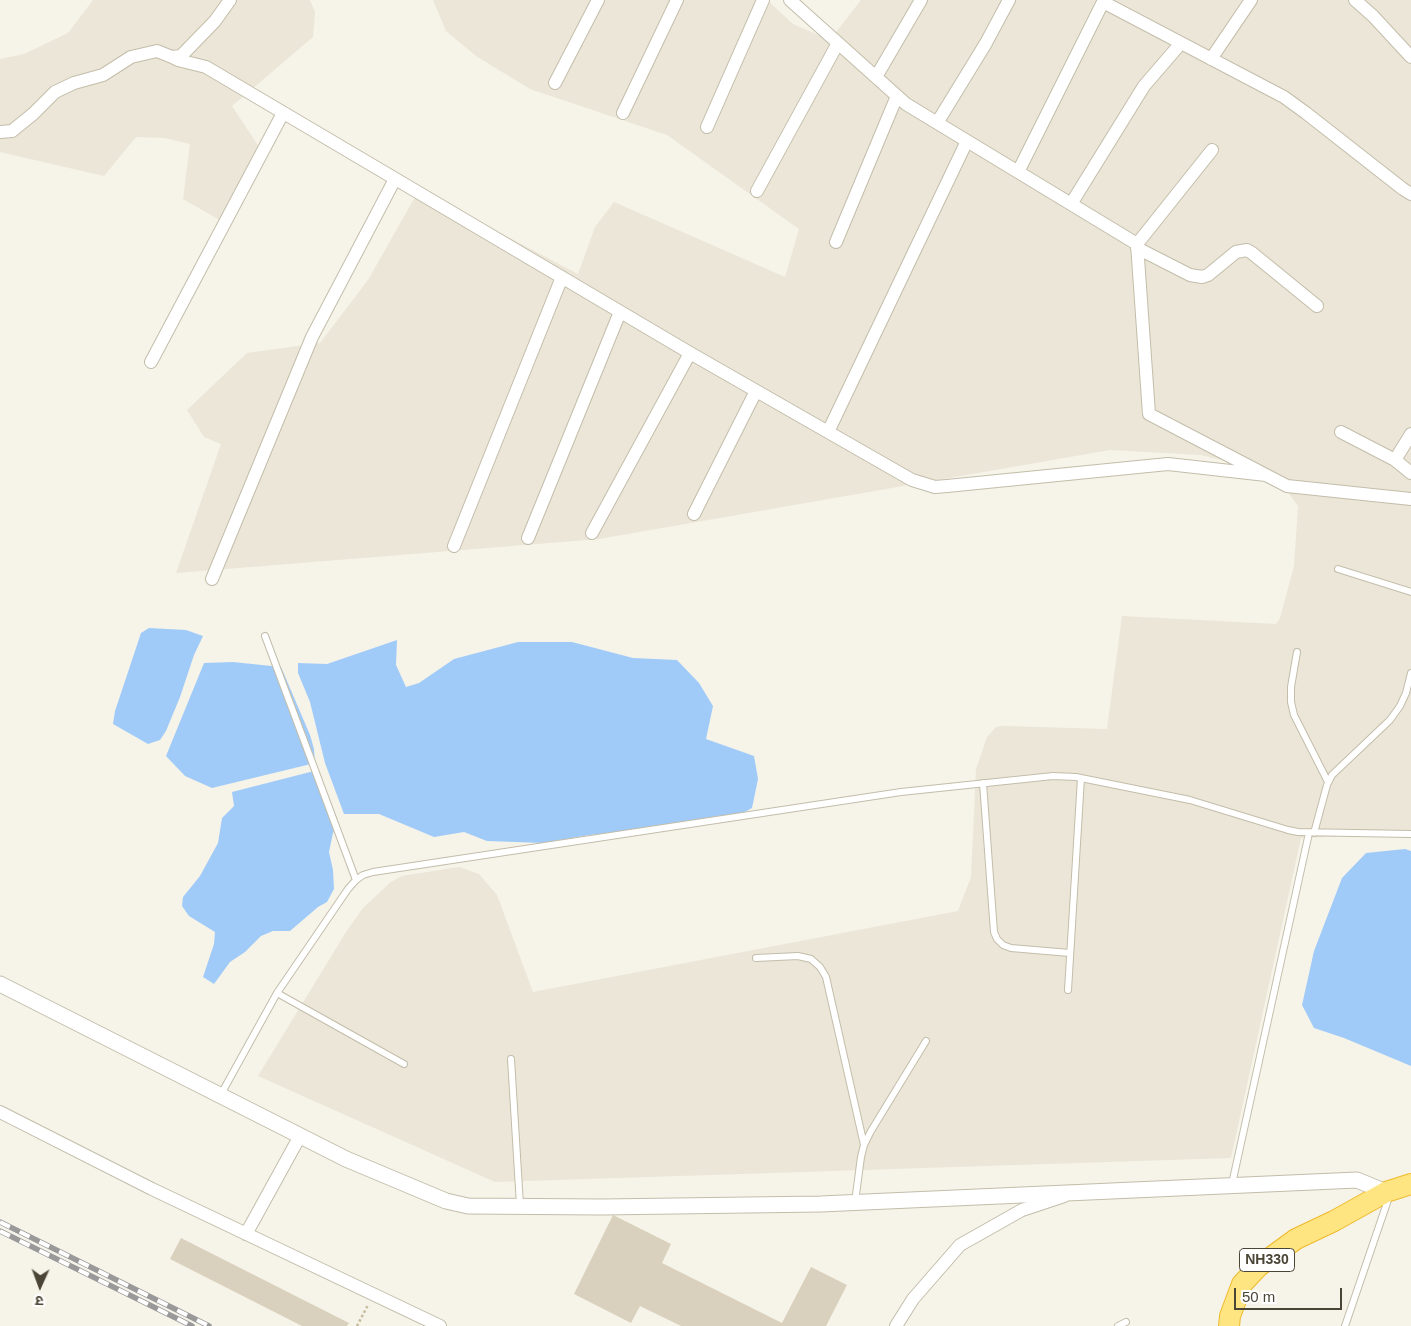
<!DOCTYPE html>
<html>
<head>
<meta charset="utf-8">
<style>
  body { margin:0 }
  #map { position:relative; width:1411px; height:1326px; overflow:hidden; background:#f6f3e9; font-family:Arial,"Noto Sans Devanagari",sans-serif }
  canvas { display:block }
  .north { position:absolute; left:15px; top:1261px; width:50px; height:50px; -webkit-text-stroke:4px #fff; paint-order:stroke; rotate:182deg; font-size:14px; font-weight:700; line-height:20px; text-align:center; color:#4b4536 }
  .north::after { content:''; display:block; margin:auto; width:18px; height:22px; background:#4b4536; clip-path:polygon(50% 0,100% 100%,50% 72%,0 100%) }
  .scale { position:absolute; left:1234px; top:1288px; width:108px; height:22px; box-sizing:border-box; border:2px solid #4b4536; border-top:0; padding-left:6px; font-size:15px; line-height:18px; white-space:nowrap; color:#4b4536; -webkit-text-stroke:4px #fff; paint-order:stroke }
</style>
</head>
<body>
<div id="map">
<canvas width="1411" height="1326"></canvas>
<div class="north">उ</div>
<div class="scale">50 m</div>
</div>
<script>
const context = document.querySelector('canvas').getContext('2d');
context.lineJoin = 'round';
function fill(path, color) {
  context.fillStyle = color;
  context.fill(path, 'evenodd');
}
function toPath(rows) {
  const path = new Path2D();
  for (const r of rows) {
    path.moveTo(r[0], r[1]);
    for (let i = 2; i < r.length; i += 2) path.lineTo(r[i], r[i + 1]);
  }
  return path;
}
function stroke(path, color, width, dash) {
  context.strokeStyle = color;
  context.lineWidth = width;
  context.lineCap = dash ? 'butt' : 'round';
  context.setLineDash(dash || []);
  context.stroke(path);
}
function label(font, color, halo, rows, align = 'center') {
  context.font = font + ' Arial,sans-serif';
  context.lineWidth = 4;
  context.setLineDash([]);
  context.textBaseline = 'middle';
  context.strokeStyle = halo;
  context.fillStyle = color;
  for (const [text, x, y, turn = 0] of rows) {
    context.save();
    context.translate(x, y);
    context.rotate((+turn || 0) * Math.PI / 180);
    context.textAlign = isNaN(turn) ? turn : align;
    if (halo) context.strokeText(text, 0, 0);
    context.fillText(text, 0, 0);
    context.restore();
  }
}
fill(toPath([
  [93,0,310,0,315,12,313,37,232,106,265,156,230,226,183,199,190,144,165,138,136,137,104,176,0,152,0,59,24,54,68,33],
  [433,0,767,0,793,24,830,40,861,0,1411,0,1411,836,1404,834,1301,838,1231,1158,495,1182,258,1076,346,932,363,908,391,882,402,876,459,867,479,874,497,895,533,992,958,911,971,877,976,769,987,737,996,727,1004,726,1107,729,1122,616,1276,624,1280,618,1294,566,1298,506,1279,480,1254,468,1201,455,1110,450,599,539,176,573,221,444,204,437,187,410,247,353,320,343,368,280,419,190,578,274,595,227,614,202,785,277,799,229,667,135,530,89,476,56,446,31]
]), '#ebe6d7');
fill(toPath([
  [149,628,186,630,203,636,194,655,180,697,166,731,160,740,148,744,113,724,115,711,141,633],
  [397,640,396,665,406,687,419,683,454,659,518,642,572,642,633,658,677,660,699,683,713,706,706,739,754,756,758,779,752,808,732,819,628,832,589,835,543,843,487,841,464,832,434,837,379,814,344,814,325,763,310,702,298,673,298,663,327,664],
  [233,662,281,667,310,735,314,749,315,763,212,788,185,776,166,756,204,663],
  [318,770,323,790,337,818,336,826,333,833,329,852,333,870,334,889,327,902,318,907,290,931,273,931,261,936,245,952,230,962,214,984,203,977,214,944,215,932,189,916,182,906,183,897,200,876,218,843,222,818,234,806,232,792],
  [1405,849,1411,851,1411,1066,1344,1038,1314,1028,1302,1005,1314,951,1342,878,1366,853]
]), '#a0cbf8');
fill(toPath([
  [613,1215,671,1244,662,1263,782,1323,811,1267,847,1285,826,1326,681,1326,640,1306,631,1323,574,1294],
  [181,1238,349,1323,347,1326,302,1326,170,1259]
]), '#d9d1bd');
const service = toPath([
  [1338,569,1411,592],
  [265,636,356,880],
  [1297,652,1291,687,1291,702,1294,715,1328,782],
  [983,783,994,932,997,939,1003,945,1011,948,1070,953],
  [1314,833,1327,785,1332,775,1390,720,1400,706,1406,693,1411,673],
  [756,958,798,956,811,959,820,967,826,977,864,1145],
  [1068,990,1081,778],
  [277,993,404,1064],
  [511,1059,520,1205],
  [220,1096,277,993,348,889,356,880,363,875,373,872,901,792,1053,776,1076,777,1190,800,1288,830,1298,832,1411,834],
  [1232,1184,1309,833],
  [855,1202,861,1157,864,1145,871,1131,926,1041],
  [1118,1326,1126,1322],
  [1345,1326,1389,1197]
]);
const minor = toPath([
  [790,0,906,104,1137,244,1149,414,1287,486,1411,499],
  [1355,0,1373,16,1411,57],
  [1103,2,1284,97,1306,113,1403,189,1411,194],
  [172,57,178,60,206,67,690,353,912,480,935,487,947,486,1168,464,1266,475],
  [1211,59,1251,0],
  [876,77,921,0],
  [555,83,598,0],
  [623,113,677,0],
  [937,123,986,43,1009,0],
  [707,127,763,0],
  [0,132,12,131,33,114,55,92,74,83,103,75,131,57,157,51,172,57,181,56,215,21,230,0],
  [1018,172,1104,0],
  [757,191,838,43],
  [1071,204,1144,86,1181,43],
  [836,242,897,96],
  [1137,244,1212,150],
  [1137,248,1190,275,1202,277,1208,275,1236,252,1247,250,1252,253,1317,306],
  [151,362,283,113],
  [828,432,967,141],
  [1341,432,1395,460,1411,473],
  [1395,460,1411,434],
  [694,514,756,391],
  [592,533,690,353],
  [528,538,620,312],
  [454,546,562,277],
  [212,579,312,337,395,179],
  [0,1112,152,1189,440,1326],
  [246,1234,300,1136],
  [896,1326,913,1299,960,1245,1022,1210,1064,1196]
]);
const tertiary = toPath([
  [0,984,346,1159,446,1201,468,1206,602,1207,821,1204,1357,1180,1386,1192]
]);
const trunk = toPath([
  [1229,1326,1230,1316,1242,1284,1259,1266,1296,1239,1334,1221,1386,1192,1411,1184]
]);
stroke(service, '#c3bdaa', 8);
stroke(minor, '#c3bdaa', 14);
stroke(tertiary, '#c3bdaa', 17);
stroke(trunk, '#eeba2b', 22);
stroke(toPath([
  [357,1326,368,1305]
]), '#c6bb9a', 2.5, [2.5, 2.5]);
stroke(service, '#fff', 6);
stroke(minor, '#fff', 12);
stroke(tertiary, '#fff', 15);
stroke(trunk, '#ffe482', 20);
const rail = toPath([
  [0,1222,209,1326],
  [0,1231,192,1326]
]);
stroke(rail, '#999', 5.5);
stroke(rail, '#fff', 4, [11]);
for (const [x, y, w] of [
  [1267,1260,55]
]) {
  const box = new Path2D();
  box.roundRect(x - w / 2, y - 11.5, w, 23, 4);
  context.fillStyle = '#fff';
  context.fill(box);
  stroke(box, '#4b4536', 1);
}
label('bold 14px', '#4b4536', null, [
  ["NH330",1267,1260]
]);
</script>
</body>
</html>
